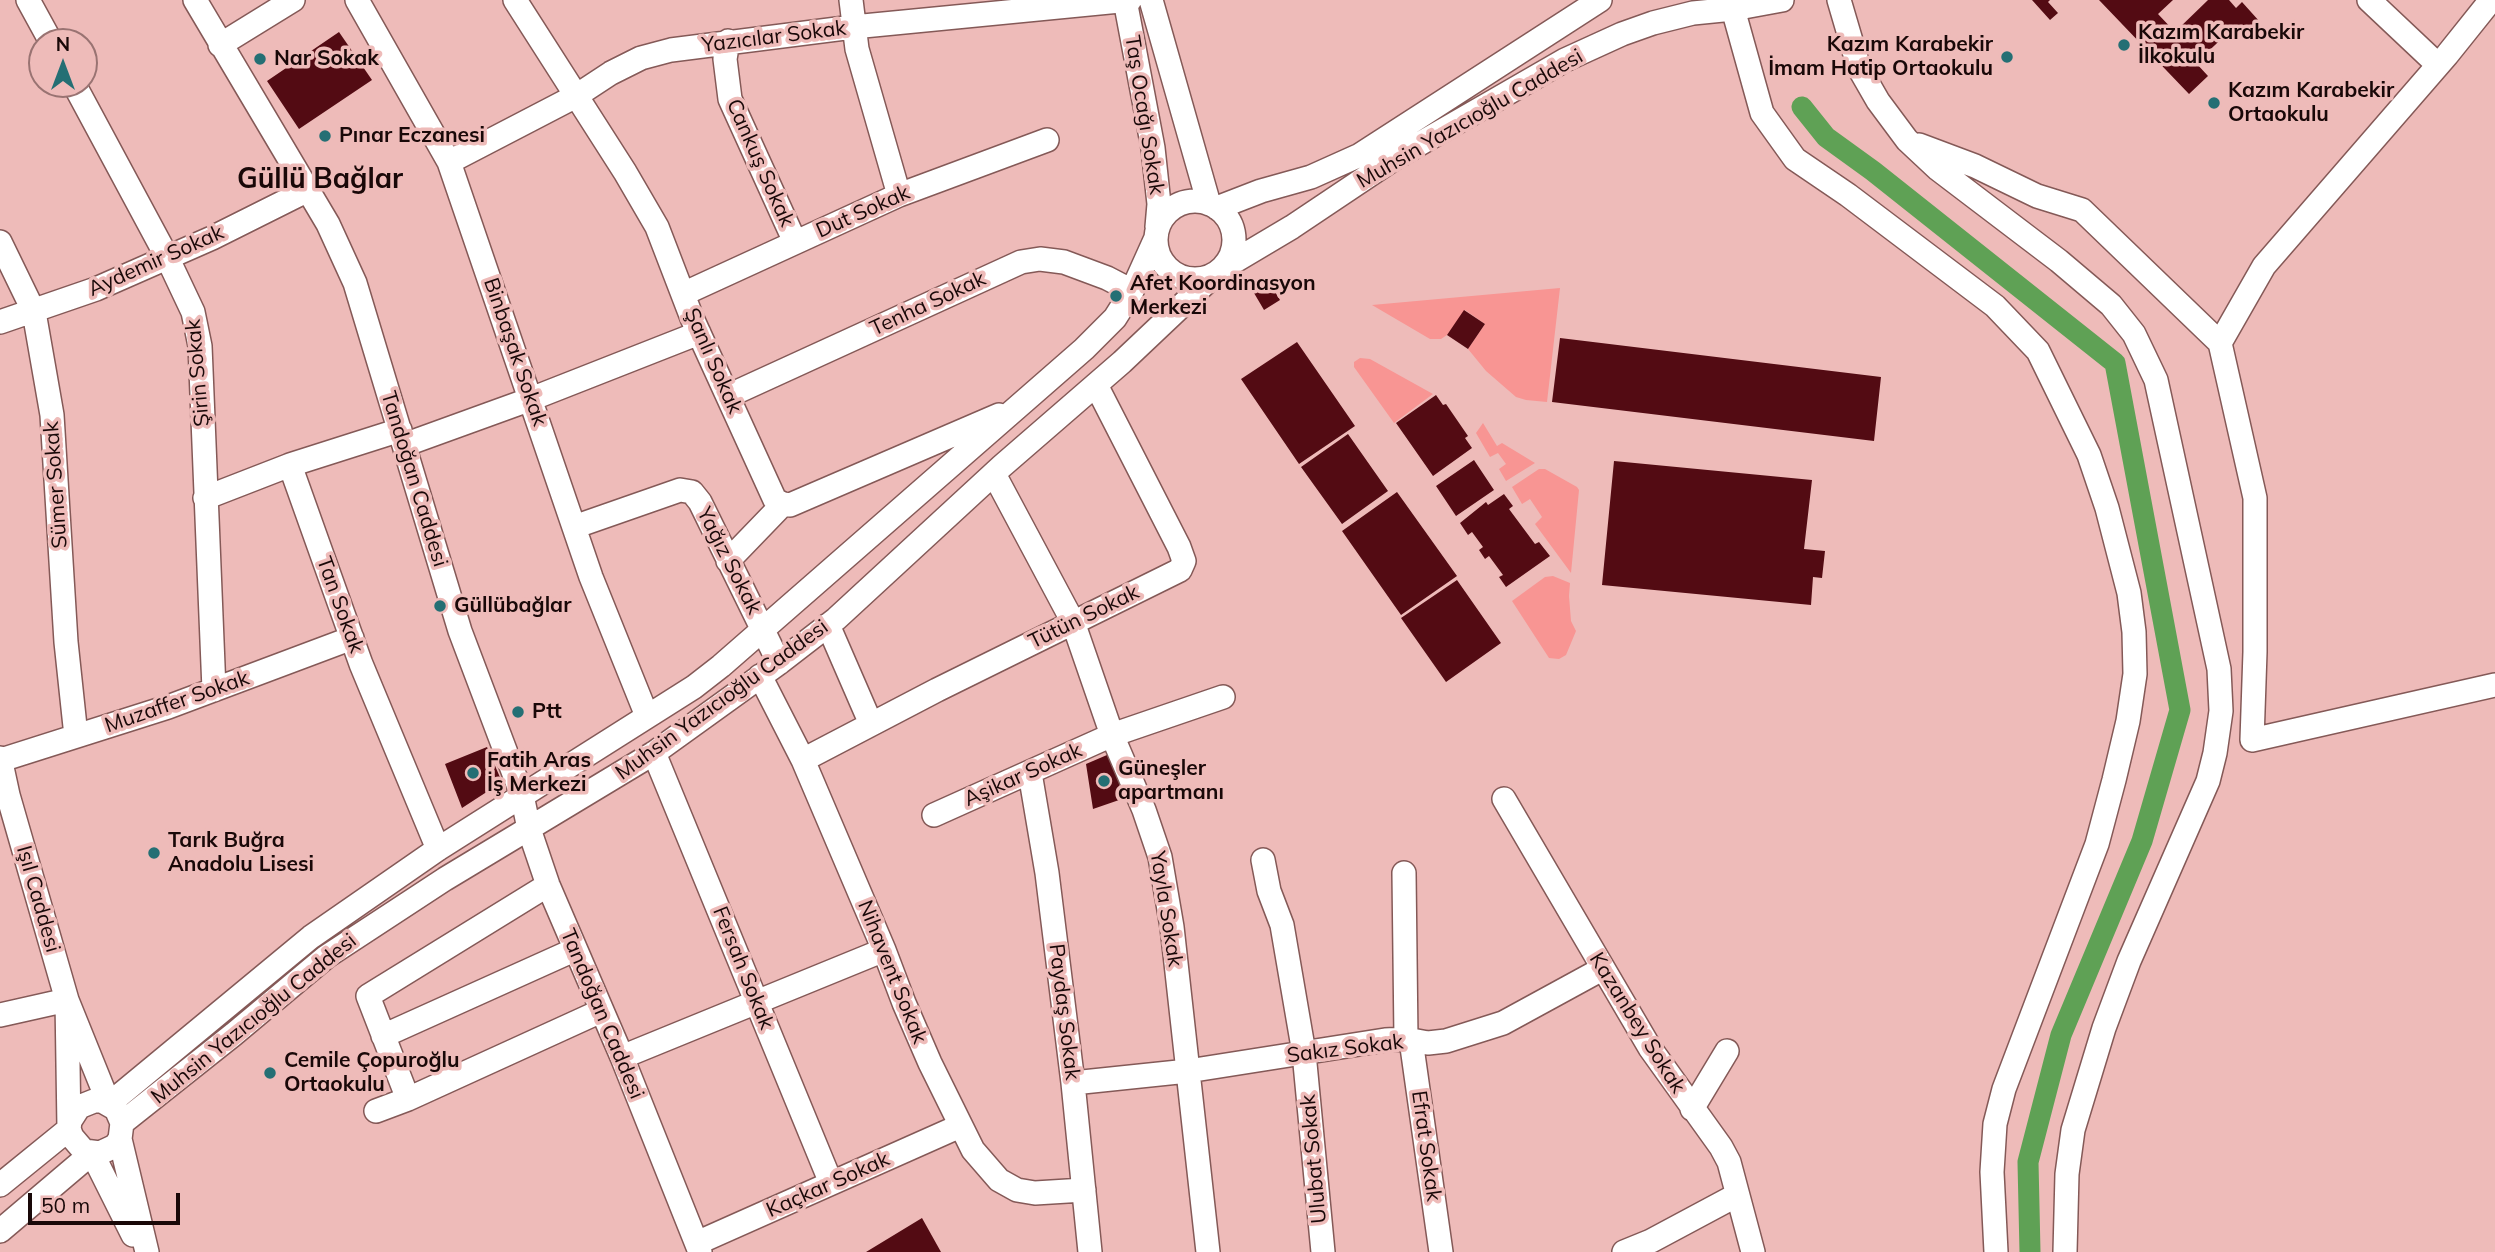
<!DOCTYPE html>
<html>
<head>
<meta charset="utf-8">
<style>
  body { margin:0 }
  #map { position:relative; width:2495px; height:1252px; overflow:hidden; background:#eebbb9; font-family:Mulish,sans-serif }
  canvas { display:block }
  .north { position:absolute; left:28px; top:28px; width:70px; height:70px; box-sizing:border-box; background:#eebbb9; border:2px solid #997372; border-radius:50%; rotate:0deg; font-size:19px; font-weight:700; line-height:28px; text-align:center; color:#190808 }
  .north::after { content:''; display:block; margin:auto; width:24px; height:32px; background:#246f74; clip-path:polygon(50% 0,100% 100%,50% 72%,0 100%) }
  .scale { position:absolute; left:28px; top:1193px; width:152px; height:32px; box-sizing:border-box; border:4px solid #190808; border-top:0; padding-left:9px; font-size:21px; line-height:24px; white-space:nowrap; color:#190808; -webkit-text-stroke:5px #eebbb9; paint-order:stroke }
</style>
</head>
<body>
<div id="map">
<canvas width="2495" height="1252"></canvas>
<div class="north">N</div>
<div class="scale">50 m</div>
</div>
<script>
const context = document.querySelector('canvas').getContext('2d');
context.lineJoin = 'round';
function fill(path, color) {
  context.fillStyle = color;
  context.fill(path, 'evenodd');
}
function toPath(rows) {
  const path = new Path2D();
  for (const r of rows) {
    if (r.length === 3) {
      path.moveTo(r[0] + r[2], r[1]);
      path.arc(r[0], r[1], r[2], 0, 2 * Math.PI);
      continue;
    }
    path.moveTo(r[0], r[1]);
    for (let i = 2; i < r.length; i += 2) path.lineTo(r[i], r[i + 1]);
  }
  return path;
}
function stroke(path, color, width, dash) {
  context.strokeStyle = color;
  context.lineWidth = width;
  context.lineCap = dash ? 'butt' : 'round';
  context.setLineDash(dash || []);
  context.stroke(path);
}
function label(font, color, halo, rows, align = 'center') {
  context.font = font + ' Mulish,sans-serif';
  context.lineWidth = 7;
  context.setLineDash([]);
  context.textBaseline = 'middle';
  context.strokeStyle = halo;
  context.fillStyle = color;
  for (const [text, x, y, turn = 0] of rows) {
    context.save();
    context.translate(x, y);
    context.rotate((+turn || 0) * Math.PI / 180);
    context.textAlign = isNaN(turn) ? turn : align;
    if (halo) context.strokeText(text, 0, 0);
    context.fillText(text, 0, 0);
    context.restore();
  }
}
fill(toPath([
  [1560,288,1547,402,1526,400,1516,397,1486,371,1468,349,1485,324,1465,310,1447,335,1441,339,1430,339,1372,305],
  [1360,358,1370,359,1433,394,1394,423,1354,367,1354,362],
  [1483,423,1497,446,1502,443,1535,463,1506,481,1499,469,1506,464,1498,453,1490,457,1476,433],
  [1539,469,1545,469,1577,487,1579,490,1571,573,1535,524,1542,517,1530,499,1522,504,1512,487],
  [1553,576,1570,583,1569,596,1571,621,1576,631,1566,655,1559,659,1549,658,1512,601,1545,577]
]), '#f89593');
stroke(toPath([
  [1802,107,1826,137,1873,171,2115,363,2180,710,2142,841,2061,1035,2028,1162,2030,1252]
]), '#5fa155', 21);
fill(toPath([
  [2032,0,2050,0,2048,2,2058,13,2050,20],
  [2099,0,2173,0,2158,14,2175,32,2208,0,2229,0,2236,8,2242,2,2260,22,2244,37,2234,27,2196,63,2208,76,2189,94],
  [339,32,372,80,299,129,267,81],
  [1270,283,1280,300,1264,310,1254,293],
  [1464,310,1485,324,1468,349,1447,335],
  [1560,338,1881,377,1874,441,1552,402],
  [1297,342,1355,426,1299,464,1241,379],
  [1436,395,1443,405,1446,404,1468,436,1465,438,1472,448,1433,476,1396,423],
  [1348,434,1388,491,1342,524,1301,467],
  [1474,460,1494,490,1456,516,1436,486],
  [1614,461,1812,480,1804,549,1825,551,1822,578,1813,577,1811,605,1602,585],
  [1397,492,1457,576,1401,615,1342,531],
  [1504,494,1513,506,1509,509,1535,544,1539,542,1550,556,1506,587,1499,577,1503,575,1489,556,1485,559,1479,550,1483,547,1472,532,1468,535,1460,523,1486,502,1488,505],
  [1457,580,1501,643,1446,682,1401,618],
  [487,747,502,782,462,808,445,764],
  [1114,752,1122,799,1093,809,1086,764],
  [922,1218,941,1252,866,1252]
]), '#530b13');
const minor = toPath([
  [28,0,51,42],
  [195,0,328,224,355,283,460,631,522,795,529,829,548,885,622,1057,700,1252],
  [357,0,449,162,591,577,647,716],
  [515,0,625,172,657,227,692,318,775,500,783,504,790,505,999,415],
  [851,0,857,49,899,195],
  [1125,0,1153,148,1159,204,1157,227],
  [1151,0,1209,204],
  [1722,0,1733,9,1762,113,1795,159,1848,195,1995,306,2038,351,2089,455,2107,508,2129,593,2134,632,2135,674,2128,721,2114,780,2097,844,2004,1089,1995,1124,1992,1172,1996,1252],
  [1839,0,1859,68,1878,101,1907,140,1938,169,2059,261,2111,305,2134,334,2156,380,2219,669,2221,711,2215,753,2208,781,2129,961,2104,1028,2073,1130,2067,1174,2065,1252],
  [2369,0,2438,65],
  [728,41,725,59,730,99,795,242],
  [220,45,293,0],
  [74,84,167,257,193,312,200,346,201,370,214,690],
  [1919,145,1975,166,2037,196,2082,210,2220,343,2264,266,2447,55,2491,0],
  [449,162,576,96,611,73,641,58,671,50,853,27,1130,0],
  [1195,240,39],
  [1217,208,1261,191,1311,177,1360,155,1600,0],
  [0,242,34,312,52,415,66,642,76,736],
  [1223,268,1292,227,1395,158,1565,60,1622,34,1653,23,1693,13,1733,9,1782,0],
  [683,294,899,195,1047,140],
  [0,322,96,289,212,238,308,190],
  [2220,343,2255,498,2255,652,2252,740,2495,685],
  [728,396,1021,262,1040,259,1064,262,1107,278,1132,291],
  [400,430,290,465,361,664,438,849],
  [404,445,531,399,699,333],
  [994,474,1073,622,1112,735,1144,810,1160,857,1172,927,1208,1252],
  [205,498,290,465],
  [574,527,680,490,692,492,700,502,779,663],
  [728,561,783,504],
  [828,625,871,724],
  [760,676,803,760,884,950,904,1003,930,1063,973,1150,999,1180,1017,1190,1035,1193,1084,1190],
  [654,753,831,1183],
  [0,758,8,795,67,1000,0,1015],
  [1,760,168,707,352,638],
  [803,760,937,690,1180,570,1184,561,1179,547,1096,385],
  [1030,773,1047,873,1073,1083,1090,1252],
  [1504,799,1650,1048,1721,1147,1729,1162,1753,1252],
  [934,815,1112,735,1223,697],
  [1263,860,1269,891,1282,925,1304,1053,1323,1252],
  [1404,873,1406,1039],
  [383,1036,574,950],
  [1411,1040,1441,1252],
  [622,1057,884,950],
  [1073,1083,1188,1071,1385,1040,1406,1039,1428,1043,1446,1041,1503,1023,1602,969],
  [408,1099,368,996,548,885],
  [109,1104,311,937,438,849,694,687,721,666,1084,349,1115,318,1132,291,1155,240],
  [1692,1109,1727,1051],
  [376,1111,408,1099,601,1011],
  [122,1123,234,1034,326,957,445,879,654,753,779,663,836,619,1002,466,1122,362,1214,275],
  [69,1129,70,1121,79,1107,94,1101,102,1101,116,1109,122,1123,120,1139,115,1146,100,1153,84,1151,72,1137,69,1129,67,1000,109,1104],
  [120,1139,147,1252],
  [92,1153,133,1235],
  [0,1185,69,1129],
  [0,1231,92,1153],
  [697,1243,960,1126],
  [1624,1252,1651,1241,1737,1195]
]);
stroke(minor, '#845957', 26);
stroke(minor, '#fff', 23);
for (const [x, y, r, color] of [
  [2124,45,7,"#246f74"],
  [2007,57,7,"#246f74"],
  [260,59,7,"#246f74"],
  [2214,103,7,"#246f74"],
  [325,136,7,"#246f74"],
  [1116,296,7,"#246f74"],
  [440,606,7,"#246f74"],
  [518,712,7,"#246f74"],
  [473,773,7,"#246f74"],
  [1104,781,7,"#246f74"],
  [154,853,7,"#246f74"],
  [270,1073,7,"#246f74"]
]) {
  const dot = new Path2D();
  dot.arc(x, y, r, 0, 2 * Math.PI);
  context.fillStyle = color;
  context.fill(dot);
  stroke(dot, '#eebbb9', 2.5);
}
label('bold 21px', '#190808', '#eebbb9', [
  ["Kazım Karabekir",2138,33],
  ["İlkokulu",2138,57],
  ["Kazım Karabekir",1993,45,"right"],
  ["İmam Hatip Ortaokulu",1993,69,"right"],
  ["Nar Sokak",274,59],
  ["Kazım Karabekir",2228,91],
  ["Ortaokulu",2228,115],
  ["Pınar Eczanesi",339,136],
  ["Afet Koordinasyon",1130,284],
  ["Merkezi",1130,308],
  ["Güllübağlar",454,606],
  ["Ptt",532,712],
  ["Fatih Aras",487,761],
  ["İş Merkezi",487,785],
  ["Güneşler",1118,769],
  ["apartmanı",1118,793],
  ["Tarık Buğra",168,841],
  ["Anadolu Lisesi",168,865],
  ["Cemile Çopuroğlu",284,1061],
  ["Ortaokulu",284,1085]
], 'left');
label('21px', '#190808', '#eebbb9', [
  ["Yazıcılar Sokak",774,37,-7],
  ["Taş Ocağı Sokak",1144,115,81],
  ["Muhsin Yazıcıoğlu Caddesi",1470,119,-30],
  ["Cankuş Sokak",760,163,66],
  ["Dut Sokak",863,212,-24],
  ["Aydemir Sokak",156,261,-24],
  ["Tenha Sokak",928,304,-25],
  ["Binbaşak Sokak",515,352,71],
  ["Şanlı Sokak",713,361,66],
  ["Şirin Sokak",198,373,-95],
  ["Tandoğan Caddesi",414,479,73],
  ["Sümer Sokak",56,485,-94],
  ["Yağız Sokak",729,561,63],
  ["Tan Sokak",340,605,70],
  ["Tütün Sokak",1084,617,-26],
  ["Muhsin Yazıcıoğlu Caddesi",722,700,-36],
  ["Muzaffer Sokak",177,702,-19],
  ["Aşikar Sokak",1023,775,-24],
  ["Işıl Caddesi",38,899,74],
  ["Yayla Sokak",1166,909,81],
  ["Fersah Sokak",743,968,68],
  ["Nihavent Sokak",892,972,68],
  ["Paydaş Sokak",1064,1012,83],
  ["Tandoğan Caddesi",602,1014,67],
  ["Muhsin Yazıcıoğlu Caddesi",254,1019,-39],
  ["Kazanbey Sokak",1637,1023,58],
  ["Sakız Sokak",1345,1049,-7],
  ["Efrat Sokak",1426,1146,82],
  ["Ulubat Sokak",1314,1159,-95],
  ["Kaçkar Sokak",828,1185,-24]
]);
label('bold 28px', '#190808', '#eebbb9', [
  ["Güllü Bağlar",320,180]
]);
</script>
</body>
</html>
